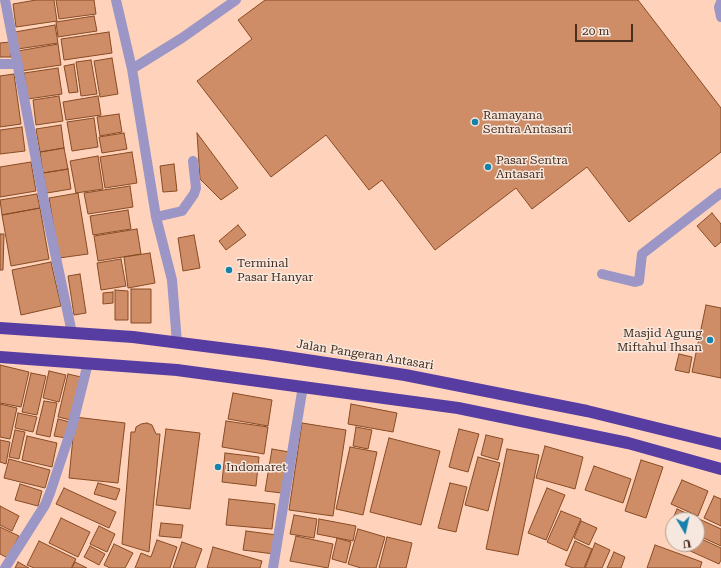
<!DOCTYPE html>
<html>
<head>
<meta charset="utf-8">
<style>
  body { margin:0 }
  #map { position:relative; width:721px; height:568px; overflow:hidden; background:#ffd3bb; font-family:"Roboto Serif",serif }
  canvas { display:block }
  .north { position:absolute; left:665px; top:512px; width:40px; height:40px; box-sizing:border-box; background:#f6e8df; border:1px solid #b19e92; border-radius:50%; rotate:171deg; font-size:11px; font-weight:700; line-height:16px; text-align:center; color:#4a2e1e }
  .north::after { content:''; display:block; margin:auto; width:14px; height:18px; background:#1681aa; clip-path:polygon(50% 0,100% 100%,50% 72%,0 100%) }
  .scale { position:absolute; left:575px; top:24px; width:58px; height:18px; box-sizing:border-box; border:2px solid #4a2e1e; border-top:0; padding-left:5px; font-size:12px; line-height:14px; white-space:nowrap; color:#4a2e1e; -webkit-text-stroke:3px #f6e8df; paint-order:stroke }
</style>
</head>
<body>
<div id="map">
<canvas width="721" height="568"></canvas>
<div class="north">U</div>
<div class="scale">20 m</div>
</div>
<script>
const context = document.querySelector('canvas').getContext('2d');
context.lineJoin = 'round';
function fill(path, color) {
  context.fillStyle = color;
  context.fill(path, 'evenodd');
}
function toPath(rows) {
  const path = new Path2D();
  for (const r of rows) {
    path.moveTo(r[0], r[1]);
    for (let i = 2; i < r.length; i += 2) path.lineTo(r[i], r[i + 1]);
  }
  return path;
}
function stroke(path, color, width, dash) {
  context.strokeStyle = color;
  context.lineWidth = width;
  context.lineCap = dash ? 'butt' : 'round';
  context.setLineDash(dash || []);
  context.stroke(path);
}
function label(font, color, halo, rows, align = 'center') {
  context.font = font + ' "Roboto Serif",serif';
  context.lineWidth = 3;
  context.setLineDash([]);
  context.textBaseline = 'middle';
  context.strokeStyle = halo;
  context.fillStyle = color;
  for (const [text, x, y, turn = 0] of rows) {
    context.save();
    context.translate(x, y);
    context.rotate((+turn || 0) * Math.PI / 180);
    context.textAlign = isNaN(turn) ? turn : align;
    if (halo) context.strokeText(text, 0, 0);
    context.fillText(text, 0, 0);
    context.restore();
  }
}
const building = toPath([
  [36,0,54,0,57,21,16,27,13,4,36,0],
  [56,0,94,0,96,14,59,19,56,0],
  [265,0,638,0,721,108,721,152,629,222,587,167,532,209,516,188,435,250,382,180,369,190,326,135,271,177,197,81,252,39,238,20,265,0],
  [94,16,97,31,58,37,56,22,94,16],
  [55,25,58,43,18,49,15,32,55,25],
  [109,32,112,53,64,60,61,39,109,32],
  [10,42,11,57,0,57,0,43,10,42],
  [58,44,61,65,21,71,18,51,58,44],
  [112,58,118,94,100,97,94,61,112,58],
  [91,60,97,94,81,96,76,62,91,60],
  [74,64,78,92,69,93,64,66,74,64],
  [58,68,62,94,28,99,24,73,58,68],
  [14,74,21,124,0,127,0,76,14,74],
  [59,96,63,121,36,125,33,100,59,96],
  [98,96,101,115,66,120,63,102,98,96],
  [119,114,122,132,100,136,97,117,119,114],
  [94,118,98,147,72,151,67,122,94,118],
  [61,125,64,148,40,152,36,129,61,125],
  [22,127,25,151,0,154,0,130,22,127],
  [124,133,127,149,102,153,99,137,124,133],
  [197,133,238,188,221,200,200,179,197,133],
  [64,148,68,169,43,173,40,152,64,148],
  [132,152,137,183,105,188,100,157,132,152],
  [98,156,103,189,76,193,70,161,98,156],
  [31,162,36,191,0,197,0,167,31,162],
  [174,164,177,191,163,192,160,166,174,164],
  [68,169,71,189,47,193,43,173,68,169],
  [130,186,133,207,88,214,84,193,130,186],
  [78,193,88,254,59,258,49,198,78,193],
  [37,194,40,208,2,215,0,200,37,194],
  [40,208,49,259,11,266,2,215,40,208],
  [128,210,131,229,93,235,90,216,128,210],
  [712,213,721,224,721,242,715,247,697,226,712,213],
  [238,225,246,235,226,250,219,241,238,225],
  [137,229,141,254,98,261,94,236,137,229],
  [0,234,4,234,3,270,0,270,0,234],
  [194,235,200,268,183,271,178,238,194,235],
  [150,253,155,283,128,288,124,257,150,253],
  [121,259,126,286,101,290,97,263,121,259],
  [51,262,61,306,21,315,12,270,51,262],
  [80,274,86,313,74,315,68,276,80,274],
  [131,289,151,289,151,323,131,323,131,289],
  [115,290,128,291,128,320,115,320,115,290],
  [113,292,113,303,103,304,103,293,113,292],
  [706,305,721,308,721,378,692,372,706,305],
  [679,354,692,357,689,373,675,370,679,354],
  [0,365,29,372,21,407,0,403,0,365],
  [49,371,66,375,59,402,43,398,49,371],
  [31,373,46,376,37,415,22,412,31,373],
  [68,374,81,377,71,420,58,417,68,374],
  [233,393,272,400,268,426,228,419,233,393],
  [44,401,57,403,50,437,36,434,44,401],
  [0,404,17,408,10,439,0,437,0,404],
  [351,404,397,413,393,432,348,424,351,404],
  [18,413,37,417,33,432,15,428,18,413],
  [75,417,125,423,118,483,69,478,75,417],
  [58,419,70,422,66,438,54,436,58,419],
  [226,421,268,427,264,454,222,447,226,421],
  [147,423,152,425,156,434,160,434,149,552,122,544,131,432,135,432,136,427,141,424,147,423],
  [302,423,346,430,333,516,289,510,302,423],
  [356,427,372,430,368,449,353,446,356,427],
  [166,429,200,433,190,509,156,505,166,429],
  [459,429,479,434,468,472,449,467,459,429],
  [15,430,25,432,19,459,9,457,15,430],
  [486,435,503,439,498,460,481,455,486,435],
  [27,436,57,443,52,467,22,460,27,436],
  [389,438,440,451,421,525,370,512,389,438],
  [0,440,10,442,6,464,0,462,0,440],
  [545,446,583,457,575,489,536,478,545,446],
  [350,447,377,452,363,515,336,509,350,447],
  [272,449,289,452,282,493,265,491,272,449],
  [507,449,539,455,518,555,486,549,507,449],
  [225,453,259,457,256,486,222,482,225,453],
  [478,457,500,463,488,511,465,505,478,457],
  [9,459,50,470,45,488,4,478,9,459],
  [641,460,663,467,646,518,625,511,641,460],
  [594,466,631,479,623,503,585,490,594,466],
  [682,480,708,491,698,516,671,504,682,480],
  [98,483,120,489,116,500,94,494,98,483],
  [450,483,467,487,456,532,438,528,450,483],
  [20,484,42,491,38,506,15,500,20,484],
  [64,488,116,512,109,528,56,504,64,488],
  [547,488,565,495,546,540,528,533,547,488],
  [714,496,721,499,721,526,704,518,714,496],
  [229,499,275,504,272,529,226,525,229,499],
  [0,506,19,516,12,531,0,525,0,506],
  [677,509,721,529,721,546,697,535,697,520,673,520,673,524,671,523,677,509],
  [561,511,581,519,567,551,547,542,561,511],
  [294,515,317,519,314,538,290,534,294,515],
  [61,518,90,532,78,557,49,543,61,518],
  [319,519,356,526,353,541,317,534,319,519],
  [581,521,597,528,589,545,574,538,581,521],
  [161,523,183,525,181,538,159,536,161,523],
  [99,526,115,534,107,552,90,544,99,526],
  [0,527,19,536,8,558,0,554,0,527],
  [358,529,385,537,376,568,361,568,348,564,358,529],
  [246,531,277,535,274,554,243,550,246,531],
  [296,536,333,544,328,568,290,561,296,536],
  [387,537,412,543,406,568,379,568,387,537],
  [697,537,721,548,721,560,719,564,677,545,678,544,697,544,697,537],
  [337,538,351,542,346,563,332,559,337,538],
  [157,540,177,547,170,568,135,568,141,553,151,557,157,540],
  [39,541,76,559,71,568,34,568,27,565,39,541],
  [575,541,592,549,584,568,573,568,565,565,575,541],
  [182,542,202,549,195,568,173,568,182,542],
  [595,543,610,550,602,568,585,568,595,543],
  [114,544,133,553,125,568,110,568,104,565,114,544],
  [655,545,702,562,700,568,647,568,655,545],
  [90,546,105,554,99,565,84,557,90,546],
  [213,547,262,561,260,568,207,568,213,547],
  [614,552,625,557,621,568,607,568,614,552],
  [18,562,29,568,15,568,18,562],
  [75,562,87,568,72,568,75,562]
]);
fill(building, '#ce8d67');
stroke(building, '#884b24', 1);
stroke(toPath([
  [5,0,45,206,72,333],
  [116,0,132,69,156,217,172,280,177,343],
  [721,2,719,7,721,17],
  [0,64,18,64],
  [132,69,182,38,236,0],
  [156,217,182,211,194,194,196,188,193,161],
  [602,274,635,282,639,281,642,254,721,193],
  [5,568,45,505,50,493,72,427,88,363],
  [273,568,303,386]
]), '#9c96c6', 10);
stroke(toPath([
  [0,328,133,337,267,354,405,375,587,411,721,444],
  [0,357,177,370,458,408,628,443,721,469]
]), '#573da2', 12);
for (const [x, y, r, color] of [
  [475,122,4,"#1681aa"],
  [488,167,4,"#1681aa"],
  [229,270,4,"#1681aa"],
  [710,340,4,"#1681aa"],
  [218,467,4,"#1681aa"]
]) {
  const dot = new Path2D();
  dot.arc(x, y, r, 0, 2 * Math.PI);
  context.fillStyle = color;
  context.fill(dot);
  stroke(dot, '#f6e8df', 1.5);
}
label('12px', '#4a2e1e', '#f6e8df', [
  ["Ramayana",483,115],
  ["Sentra Antasari",483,129],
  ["Pasar Sentra",496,160],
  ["Antasari",496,174],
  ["Terminal",237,263],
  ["Pasar Hanyar",237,277],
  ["Masjid Agung",702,333,"right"],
  ["Miftahul Ihsan",702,347,"right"],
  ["Indomaret",226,467]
], 'left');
label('12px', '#4a2e1e', '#f6e8df', [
  ["Jalan Pangeran Antasari",365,355,9]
]);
</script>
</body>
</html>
